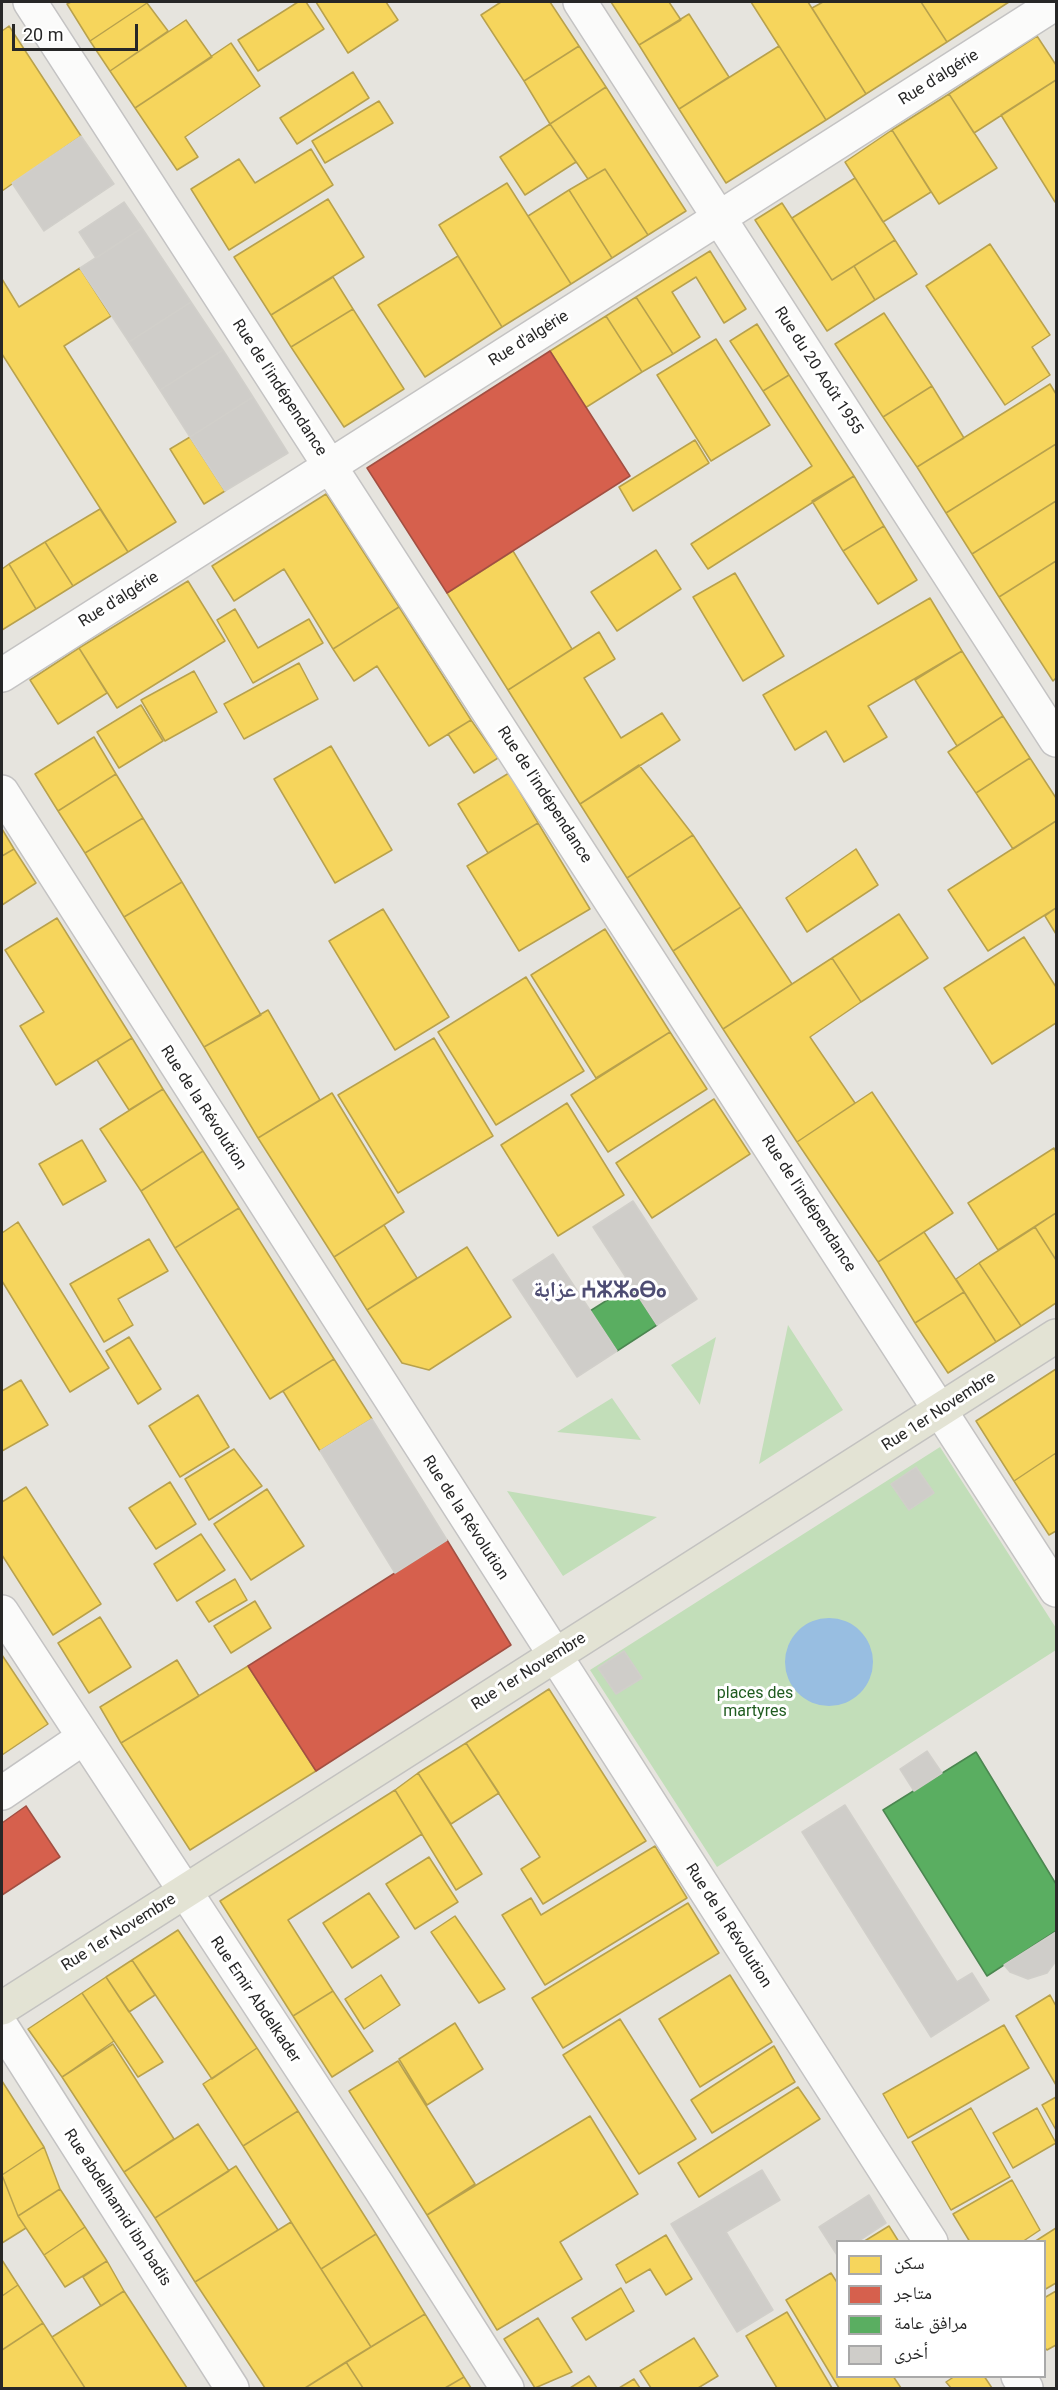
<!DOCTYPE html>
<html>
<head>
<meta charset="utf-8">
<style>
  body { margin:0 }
  #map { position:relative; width:1058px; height:2390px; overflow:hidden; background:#e6e4de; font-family:Roboto,"Noto Naskh Arabic",sans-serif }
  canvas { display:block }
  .frame { position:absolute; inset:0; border:3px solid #272727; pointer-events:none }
  .legend { position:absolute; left:836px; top:2240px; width:210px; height:138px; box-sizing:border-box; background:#fff; border:2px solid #a9a9a9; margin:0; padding:8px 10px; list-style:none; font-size:18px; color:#272727 }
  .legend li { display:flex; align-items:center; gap:12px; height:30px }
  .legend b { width:30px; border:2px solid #a9a9a9 }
  .scale { position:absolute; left:12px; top:24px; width:126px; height:27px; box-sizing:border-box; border:3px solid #272727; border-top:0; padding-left:8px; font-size:18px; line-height:21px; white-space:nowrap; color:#272727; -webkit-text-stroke:4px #fff; paint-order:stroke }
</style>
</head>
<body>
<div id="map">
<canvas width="1058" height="2390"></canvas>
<div class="frame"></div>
<ul class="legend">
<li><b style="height:16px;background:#f6d55c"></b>سكن</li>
<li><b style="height:16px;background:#d6604d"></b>متاجر</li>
<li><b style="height:16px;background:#5aae61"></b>مرافق عامة</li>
<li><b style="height:16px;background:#cfcdc9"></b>أخرى</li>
</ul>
<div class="scale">20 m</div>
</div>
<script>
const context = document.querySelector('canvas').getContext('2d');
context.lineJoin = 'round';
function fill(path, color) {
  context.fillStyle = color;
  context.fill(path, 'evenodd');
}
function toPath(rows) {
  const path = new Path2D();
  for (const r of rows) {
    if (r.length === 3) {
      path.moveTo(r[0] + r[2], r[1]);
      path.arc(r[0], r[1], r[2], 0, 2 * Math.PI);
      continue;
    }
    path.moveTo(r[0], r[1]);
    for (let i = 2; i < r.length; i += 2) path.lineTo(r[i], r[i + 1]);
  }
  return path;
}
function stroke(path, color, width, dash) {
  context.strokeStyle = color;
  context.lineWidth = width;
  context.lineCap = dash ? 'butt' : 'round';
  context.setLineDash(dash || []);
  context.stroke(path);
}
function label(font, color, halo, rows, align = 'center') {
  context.font = font + ' Roboto,"Noto Naskh Arabic","Noto Sans Tifinagh",sans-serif';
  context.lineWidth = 6;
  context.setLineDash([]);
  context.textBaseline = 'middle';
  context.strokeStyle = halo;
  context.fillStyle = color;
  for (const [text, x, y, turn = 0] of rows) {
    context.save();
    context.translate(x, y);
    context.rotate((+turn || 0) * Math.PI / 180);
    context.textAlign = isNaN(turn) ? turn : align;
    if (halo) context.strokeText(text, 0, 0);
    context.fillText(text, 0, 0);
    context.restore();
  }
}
fill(toPath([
  [788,1325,843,1410,759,1464],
  [716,1337,700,1404,700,1405,671,1365],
  [612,1398,641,1440,557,1432],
  [940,1447,1056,1628,1056,1650,717,1867,590,1670],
  [507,1491,657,1517,563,1576]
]), '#c2deb9');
fill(toPath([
  [829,1662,44]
]), '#98bee1');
const homes = toPath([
  [71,2,147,2,147,3,90,41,67,4,71,2],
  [298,2,306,2,324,29,258,71,238,40,298,2],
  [316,2,386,2,398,20,348,53,316,2],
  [501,2,550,2,579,46,524,81,481,15,501,2],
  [611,2,669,2,681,20,639,45,611,2],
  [751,2,808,2,866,94,826,120,751,2],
  [823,2,921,2,947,42,866,94,812,8,823,2],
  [921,2,1009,2,947,42,921,2],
  [147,3,168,31,110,71,90,41,147,3],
  [689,14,729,77,679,109,639,45,689,14],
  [186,20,212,57,135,108,110,71,186,20],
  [9,26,81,136,2,191,2,31,9,26],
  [1037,36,1056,65,1056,80,974,133,949,94,1037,36],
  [231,43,260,86,185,137,198,157,177,170,135,108,231,43],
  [579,46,606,87,550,124,524,81,579,46],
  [779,46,826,120,726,183,679,109,779,46],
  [353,72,369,98,297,144,280,118,353,72],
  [1056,80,1056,202,1055,202,1001,115,1056,80],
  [606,87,686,211,648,235,605,169,588,179,550,124,606,87],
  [949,94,997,168,939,204,892,130,949,94],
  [379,101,393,123,325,163,312,141,379,101],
  [550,124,576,162,525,195,500,157,550,124],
  [892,130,931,192,883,222,845,162,892,130],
  [311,149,333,185,229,250,191,189,239,159,255,183,311,149],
  [605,169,648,235,612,258,569,190,605,169],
  [855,178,895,240,832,280,792,218,855,178],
  [507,183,571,284,502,327,439,225,507,183],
  [569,190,612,258,571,284,528,216,569,190],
  [328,199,364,257,271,315,234,257,328,199],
  [782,203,832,280,854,266,875,300,827,331,755,220,782,203],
  [895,240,917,274,875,300,854,266,895,240],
  [990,244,1050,335,1032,347,1050,375,1005,405,926,286,990,244],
  [710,251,746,309,724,323,696,277,672,292,700,337,673,354,636,297,710,251],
  [458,256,502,327,425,377,378,305,458,256],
  [80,268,111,316,64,346,176,522,128,552,2,354,2,279,19,307,80,268],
  [333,277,353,309,291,347,271,315,333,277],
  [636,297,673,354,642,372,606,316,636,297],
  [353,309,404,389,344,427,291,347,353,309],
  [884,313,932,386,883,417,835,344,884,313],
  [606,316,642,372,585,408,550,351,606,316],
  [757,324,789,375,763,391,730,341,757,324],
  [716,339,770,425,711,461,657,375,716,339],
  [789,375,854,476,708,569,691,544,812,466,763,391,789,375],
  [1050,384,1056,394,1056,444,946,513,917,467,1050,384],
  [932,386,964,438,917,467,883,417,932,386],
  [190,437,225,491,204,504,170,449,190,437],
  [695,440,709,463,633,511,619,487,695,440],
  [1056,444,1056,501,972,554,946,513,1056,444],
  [854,476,884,526,843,551,812,501,854,476],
  [326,494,399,607,333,649,284,569,234,601,212,566,326,494],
  [1056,501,1056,561,999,597,972,554,1056,501],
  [100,509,128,552,73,586,45,542,100,509],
  [884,526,917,580,878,604,843,551,884,526],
  [45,542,73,586,36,609,9,564,45,542],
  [656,550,681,589,617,631,591,592,656,550],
  [513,551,572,649,508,690,447,593,513,551],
  [1056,561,1056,678,1053,681,999,597,1056,561],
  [9,564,36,609,2,630,2,569,9,564],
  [735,573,784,656,743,681,693,597,735,573],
  [188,581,225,641,117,708,79,648,188,581],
  [930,598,962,651,868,706,887,737,844,762,826,731,795,750,763,695,930,598],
  [399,607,471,720,429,746,377,666,354,681,333,649,399,607],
  [235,609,258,648,309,619,323,643,253,683,217,620,235,609],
  [599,632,615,659,584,678,621,738,662,713,680,740,580,804,508,690,599,632],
  [79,648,107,693,58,724,30,680,79,648],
  [962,651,1003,716,957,746,915,680,962,651],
  [299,663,318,699,244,739,224,704,299,663],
  [194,671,217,712,165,741,141,700,194,671],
  [141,705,163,741,119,768,97,732,141,705],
  [1003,716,1030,758,976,793,948,752,1003,716],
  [471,720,498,758,474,773,448,734,471,720],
  [94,737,116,774,58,811,35,774,94,737],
  [331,746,392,850,335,883,274,779,331,746],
  [1030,758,1056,798,1056,821,1013,849,976,793,1030,758],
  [639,765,693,835,627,878,580,804,639,765],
  [509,773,538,823,488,853,458,804,509,773],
  [116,774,143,818,85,853,58,811,116,774],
  [143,818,182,882,124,917,85,853,143,818],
  [1056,821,1056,908,988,951,948,890,1056,821],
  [538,823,590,909,519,951,467,866,538,823],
  [2,829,14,849,2,856,2,829],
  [693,835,741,907,673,951,627,878,693,835],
  [14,849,36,883,2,905,2,856,14,849],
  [856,849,878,885,807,932,786,898,856,849],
  [182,882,261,1015,204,1047,124,917,182,882],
  [741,907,792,984,723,1029,673,951,741,907],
  [1056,908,1056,934,1045,916,1056,908],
  [383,909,449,1017,395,1050,329,941,383,909],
  [899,914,928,958,861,1002,832,958,899,914],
  [57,918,132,1038,56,1085,20,1026,44,1012,5,950,57,918],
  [605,929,670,1032,596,1078,531,975,605,929],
  [1024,937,1056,987,1056,1023,992,1064,944,988,1024,937],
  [832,958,861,1002,810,1037,855,1103,797,1142,723,1029,832,958],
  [526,977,584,1071,496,1125,438,1032,526,977],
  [268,1010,320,1100,258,1138,204,1047,268,1010],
  [670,1032,707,1089,608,1152,571,1095,670,1032],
  [132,1038,163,1089,129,1110,97,1060,132,1038],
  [434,1038,493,1136,398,1193,338,1095,434,1038],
  [163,1089,203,1151,141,1191,100,1129,163,1089],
  [872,1092,953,1213,878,1262,797,1142,872,1092],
  [332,1093,404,1212,334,1257,258,1138,332,1093],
  [714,1099,750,1154,652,1218,616,1163,714,1099],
  [567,1103,624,1195,558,1236,501,1145,567,1103],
  [82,1140,106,1181,63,1205,39,1164,82,1140],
  [1054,1148,1056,1153,1056,1213,998,1250,968,1203,1054,1148],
  [203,1151,239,1208,175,1248,141,1191,203,1151],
  [239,1208,334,1359,270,1399,175,1248,239,1208],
  [1056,1213,1056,1260,1035,1227,1056,1213],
  [18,1222,109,1368,70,1392,2,1281,2,1233,18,1222],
  [384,1225,417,1278,367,1310,334,1257,384,1225],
  [1035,1227,1056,1260,1056,1303,1021,1326,979,1263,1035,1227],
  [924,1232,964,1292,915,1323,878,1262,924,1232],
  [149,1239,168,1271,118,1299,133,1325,104,1342,70,1284,149,1239],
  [467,1247,511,1317,429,1370,402,1363,367,1310,467,1247],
  [979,1263,1021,1326,996,1342,956,1279,979,1263],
  [964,1292,996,1342,948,1373,915,1323,964,1292],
  [129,1337,161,1389,138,1404,106,1351,129,1337],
  [334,1359,372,1419,320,1451,283,1391,334,1359],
  [1056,1369,1056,1453,1014,1481,976,1421,1056,1369],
  [21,1380,48,1425,2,1451,2,1391,21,1380],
  [198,1395,229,1447,180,1477,149,1426,198,1395],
  [234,1449,262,1486,209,1520,185,1479,234,1449],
  [1056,1453,1056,1531,1049,1535,1014,1481,1056,1453],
  [170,1482,196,1524,156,1549,129,1508,170,1482],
  [26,1487,101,1604,53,1635,2,1555,2,1502,26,1487],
  [267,1489,304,1546,251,1580,214,1524,267,1489],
  [201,1534,225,1570,177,1601,154,1564,201,1534],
  [235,1579,247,1600,209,1622,196,1602,235,1579],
  [255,1601,271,1628,231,1653,214,1626,255,1601],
  [100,1617,131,1667,89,1693,58,1643,100,1617],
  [2,1655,48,1724,2,1755,2,1655],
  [177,1660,199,1696,121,1743,100,1707,177,1660],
  [248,1666,316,1771,190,1850,121,1743,248,1666],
  [549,1689,646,1841,543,1904,521,1869,540,1857,466,1743,549,1689],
  [466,1743,499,1793,451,1824,418,1773,466,1743],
  [418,1773,482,1874,456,1890,395,1790,418,1773],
  [395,1790,422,1834,288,1920,333,1991,293,2016,220,1901,395,1790],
  [655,1846,687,1898,545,1985,502,1915,531,1898,541,1915,655,1846],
  [429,1857,458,1902,415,1929,386,1884,429,1857],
  [369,1893,399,1937,352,1968,323,1923,369,1893],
  [688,1903,719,1953,563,2048,532,1998,688,1903],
  [455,1916,505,1989,479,2003,431,1932,455,1916],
  [178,1930,257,2048,212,2079,132,1960,178,1930],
  [132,1960,155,1995,129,2012,106,1977,132,1960],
  [381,1975,400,2005,364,2029,345,1999,381,1975],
  [730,1975,772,2042,700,2087,659,2019,730,1975],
  [106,1977,163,2062,138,2077,82,1993,106,1977],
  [333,1991,373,2051,332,2077,293,2016,333,1991],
  [82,1993,114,2041,62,2077,28,2029,82,1993],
  [1050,1995,1056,2006,1056,2085,1016,2016,1050,1995],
  [620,2019,696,2139,639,2174,563,2055,620,2019],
  [455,2023,483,2069,427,2105,399,2059,455,2023],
  [1004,2025,1029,2068,908,2138,883,2094,1004,2025],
  [113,2044,174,2139,124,2172,62,2077,113,2044],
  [774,2046,795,2082,712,2133,691,2100,774,2046],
  [257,2048,298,2111,243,2146,203,2084,257,2048],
  [398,2061,475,2184,427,2215,349,2091,398,2061],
  [2,2081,44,2147,2,2175,2,2081],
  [798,2087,820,2119,699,2197,678,2163,798,2087],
  [1056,2097,1056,2130,1042,2105,1056,2097],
  [971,2108,1010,2177,951,2210,912,2142,971,2108],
  [1037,2108,1056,2143,1013,2168,993,2133,1037,2108],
  [298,2111,376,2234,321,2269,243,2146,298,2111],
  [590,2116,638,2194,560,2242,582,2279,497,2330,427,2215,590,2116],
  [198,2124,229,2171,155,2218,124,2172,198,2124],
  [44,2147,60,2189,18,2216,2,2175,44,2147],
  [236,2166,278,2230,195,2282,155,2218,236,2166],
  [2,2175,18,2216,26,2228,2,2243,2,2175],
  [1012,2180,1040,2230,1022,2242,970,2242,953,2214,1012,2180],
  [60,2189,85,2227,44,2255,18,2216,60,2189],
  [291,2222,371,2347,305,2388,265,2388,195,2282,291,2222],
  [889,2226,899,2242,863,2242,889,2226],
  [85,2227,107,2261,65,2287,44,2255,85,2227],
  [1056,2228,1056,2283,1044,2290,1044,2242,1034,2242,1056,2228],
  [376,2234,425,2314,371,2347,321,2269,376,2234],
  [666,2235,692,2279,666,2295,650,2269,626,2283,616,2265,666,2235],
  [2,2260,18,2285,2,2296,2,2260],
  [107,2261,124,2291,101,2306,83,2277,107,2261],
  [831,2273,838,2284,838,2376,893,2376,901,2388,839,2388,786,2300,831,2273],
  [18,2285,43,2323,2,2350,2,2296,18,2285],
  [621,2288,634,2311,586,2340,572,2318,621,2288],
  [124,2291,187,2388,85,2388,52,2337,124,2291],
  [1056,2291,1056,2345,1047,2350,1044,2347,1044,2298,1056,2291],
  [787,2312,832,2388,777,2388,746,2336,787,2312],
  [425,2314,464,2377,445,2388,363,2388,346,2362,425,2314],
  [538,2318,572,2372,535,2388,504,2339,538,2318],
  [43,2323,52,2337,85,2388,2,2388,2,2350,43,2323],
  [694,2338,718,2376,698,2388,651,2388,640,2371,694,2338],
  [346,2362,363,2388,305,2388,346,2362],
  [589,2376,597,2388,570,2388,589,2376],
  [955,2376,984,2376,992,2388,951,2388,946,2382,955,2376],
  [464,2377,471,2388,445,2388,464,2377],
  [634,2379,640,2388,619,2388,634,2379]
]);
fill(homes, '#f6d55c');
stroke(homes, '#b8a14c', 1.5);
const shops = toPath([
  [550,351,630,476,447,593,367,468,550,351],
  [447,1540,511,1645,316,1771,248,1666,447,1540],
  [26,1806,60,1857,2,1895,2,1823,26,1806]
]);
fill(shops, '#d6604d');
stroke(shops, '#a24f42', 1.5);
const public = toPath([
  [631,1285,657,1325,617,1351,590,1311,631,1285],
  [976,1752,1056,1884,1056,1931,987,1976,883,1810,976,1752]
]);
fill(public, '#5aae61');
stroke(public, '#4b8650', 1.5);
const building = toPath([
  [81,136,114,184,44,231,12,183,81,136],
  [124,202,142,228,96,258,79,232,124,202],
  [142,228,191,302,129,342,80,268,142,228],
  [191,302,223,350,160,390,129,342,191,302],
  [223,350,253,397,190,437,160,390,223,350],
  [253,397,288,453,225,491,190,437,253,397],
  [633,1201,697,1299,657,1325,593,1227,633,1201],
  [553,1254,617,1351,577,1377,513,1280,553,1254],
  [372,1419,447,1540,395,1573,320,1451,372,1419],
  [916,1467,934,1493,909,1510,891,1484,916,1467],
  [624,1651,642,1678,616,1694,598,1668,624,1651],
  [927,1751,942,1773,914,1791,900,1769,927,1751],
  [845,1805,957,1982,972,1973,989,2000,931,2037,802,1832,845,1805],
  [1056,1932,1056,1961,1047,1973,1028,1979,1010,1972,1004,1965,1056,1932],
  [762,2170,780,2200,726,2232,773,2310,737,2332,671,2224,762,2170],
  [869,2195,886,2223,857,2242,838,2242,837,2255,819,2227,869,2195]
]);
fill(building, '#cfcdc9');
stroke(building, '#d1cfca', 1.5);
const minor = toPath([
  [30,2,1056,1590],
  [580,2,1056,740],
  [2,675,1056,3],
  [2,792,931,2242],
  [2,1612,379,2187,507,2388],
  [2,1793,83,1738],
  [2,2027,232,2388],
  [1018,2376,1026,2388]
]);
const primary = toPath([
  [2,2008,1056,1336]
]);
stroke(minor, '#c4c3c3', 36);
stroke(primary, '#c3c2c0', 36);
stroke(minor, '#fbfbfa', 33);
stroke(primary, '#e3e3d4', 33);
label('16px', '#272727', '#fff', [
  ["Rue d'algérie",939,78,-32],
  ["Rue d'algérie",529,339,-32],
  ["Rue du 20 Août 1955",818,371,57],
  ["Rue de l'indépendance",279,388,57],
  ["Rue d'algérie",119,600,-32],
  ["Rue de l'indépendance",544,795,57],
  ["Rue de la Révolution",203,1108,57],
  ["Rue de l'indépendance",808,1204,57],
  ["Rue 1er Novembre",939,1412,-33],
  ["Rue de la Révolution",465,1518,57],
  ["Rue 1er Novembre",529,1672,-32],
  ["Rue de la Révolution",728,1926,57],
  ["Rue 1er Novembre",119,1933,-32],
  ["Rue Emir Abdelkader",255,2000,56],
  ["Rue abdelhamid ibn badis",117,2208,57]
]);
label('16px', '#205c20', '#fff', [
  ["places des",755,1694],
  ["martyres",755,1712]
]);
label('bold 22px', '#4e4d73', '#fff', [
  ["عزابة ⵄⵣⵣⴰⴱⴰ",600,1291]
]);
</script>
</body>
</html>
